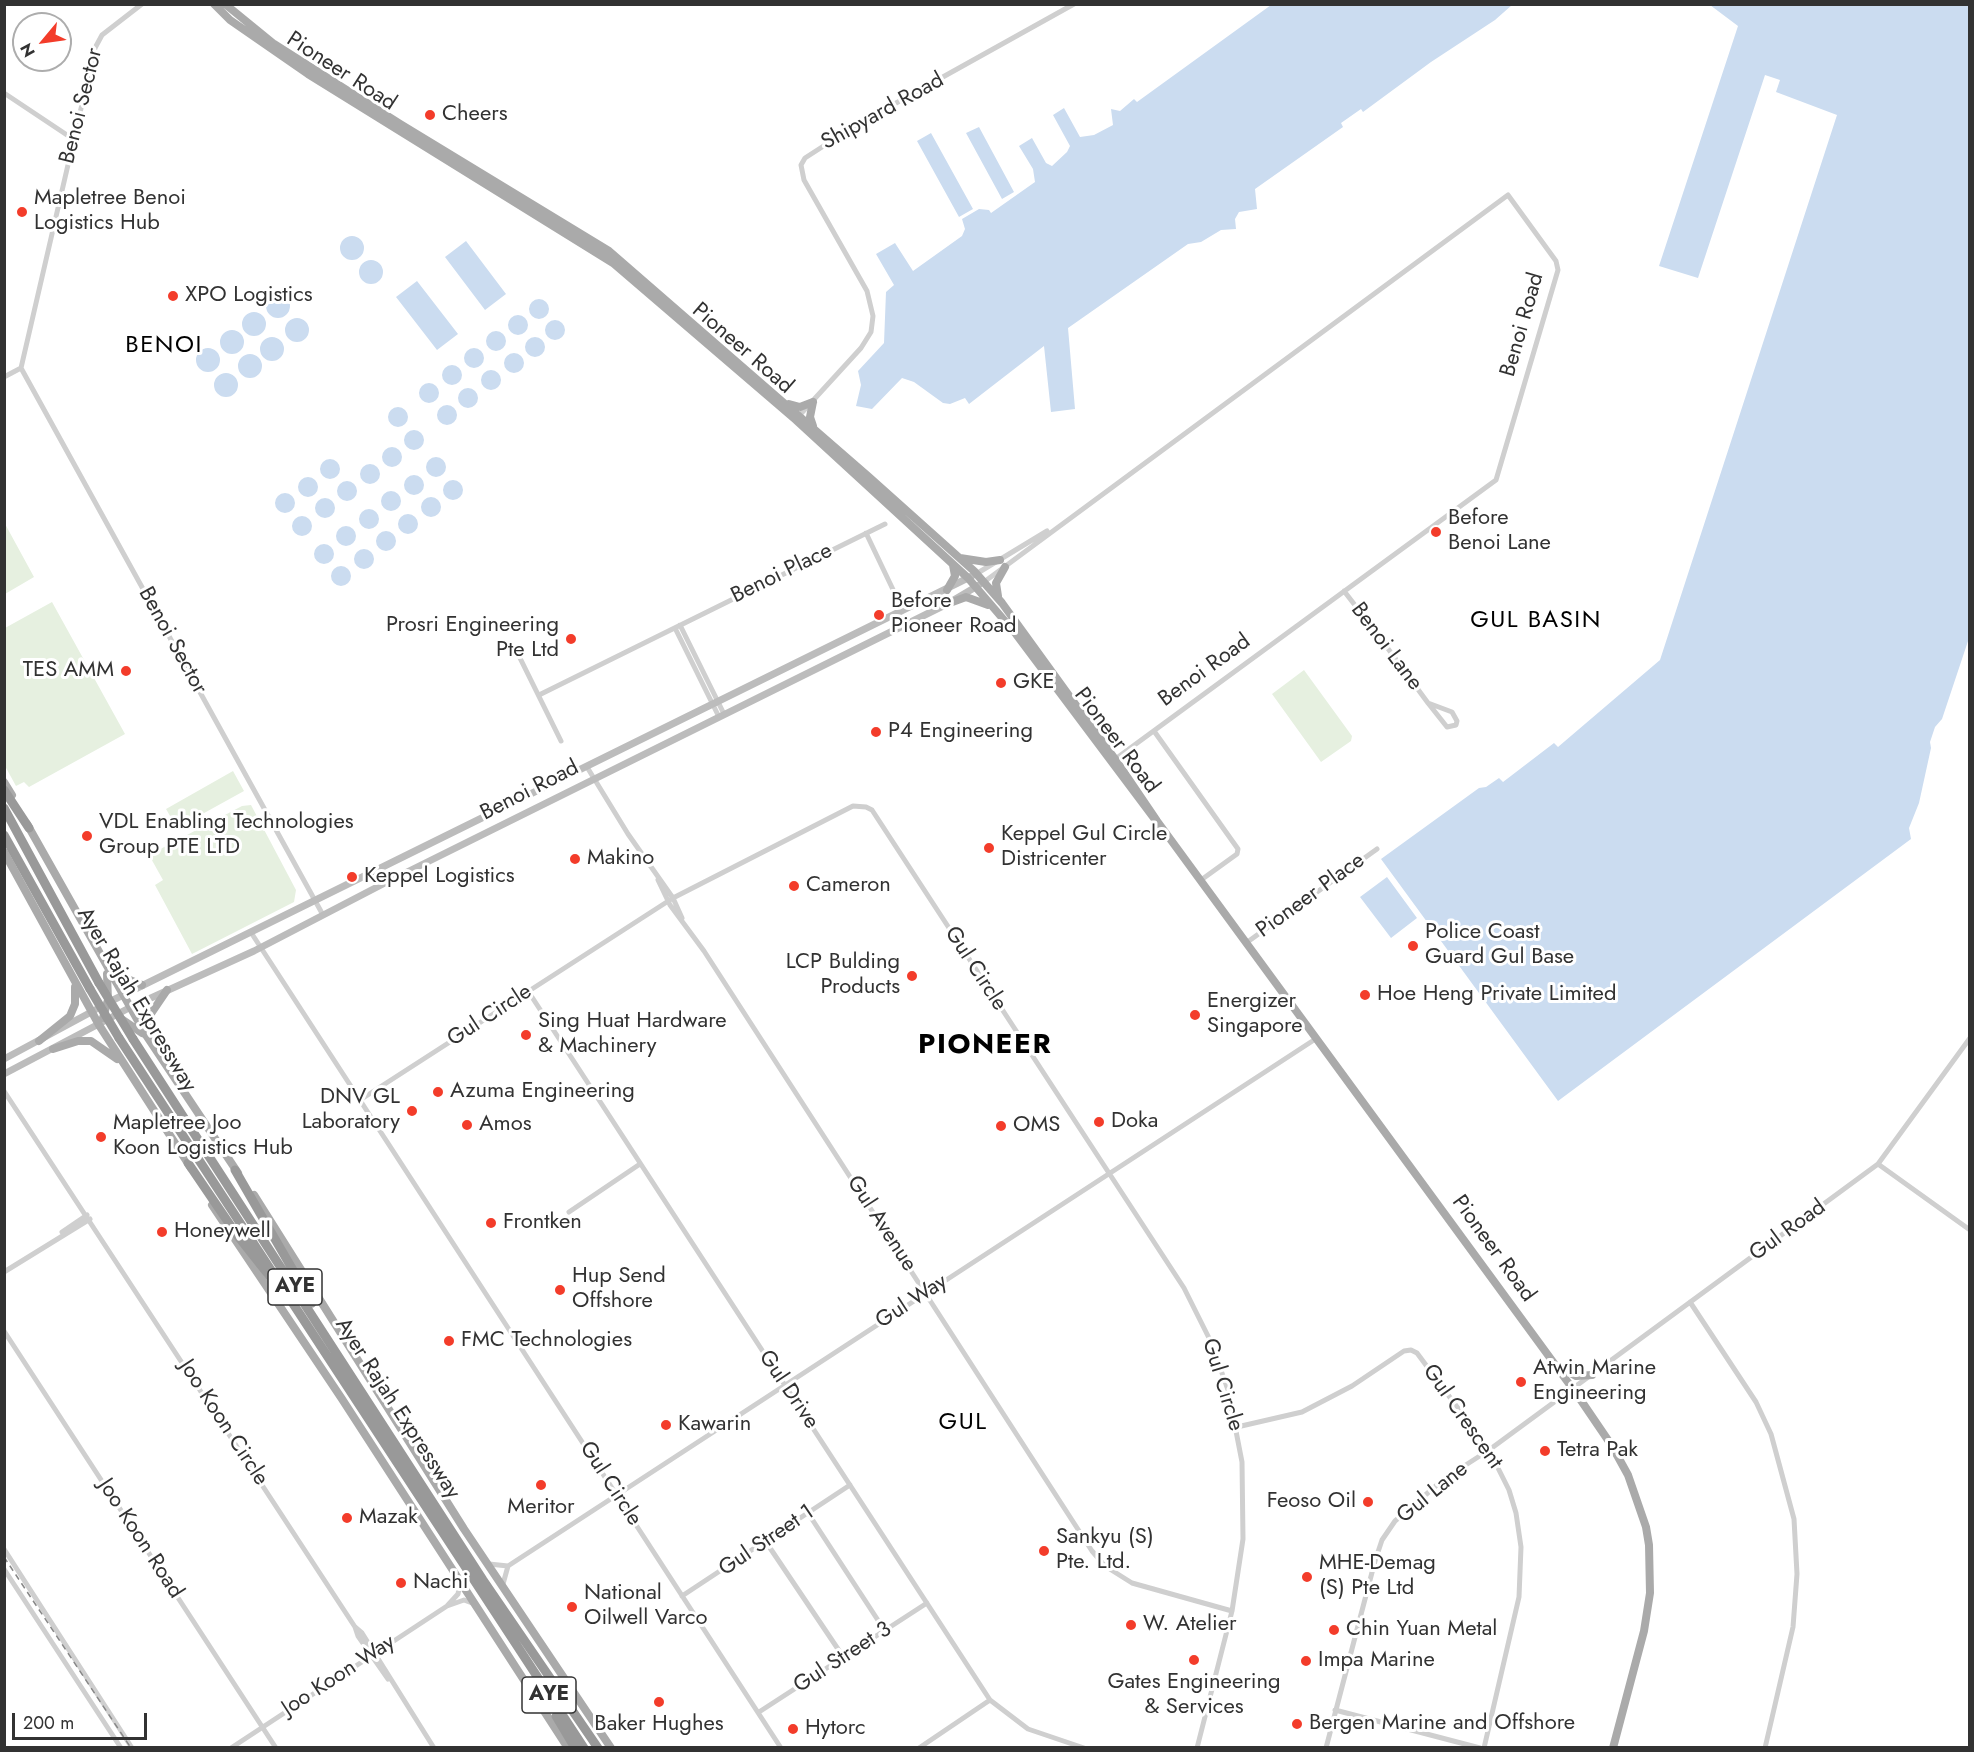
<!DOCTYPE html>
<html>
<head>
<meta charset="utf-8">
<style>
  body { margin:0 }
  #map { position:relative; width:1974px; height:1752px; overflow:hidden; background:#fff; font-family:Jost,sans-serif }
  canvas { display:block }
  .frame { position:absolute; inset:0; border:6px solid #323232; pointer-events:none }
  .north { position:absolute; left:12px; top:12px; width:60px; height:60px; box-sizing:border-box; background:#fff; border:2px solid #adadad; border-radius:50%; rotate:241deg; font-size:16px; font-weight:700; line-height:24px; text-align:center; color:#323232 }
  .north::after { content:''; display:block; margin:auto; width:21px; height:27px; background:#f33c2a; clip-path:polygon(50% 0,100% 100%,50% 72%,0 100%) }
  .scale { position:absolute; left:12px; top:1713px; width:135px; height:27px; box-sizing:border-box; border:3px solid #323232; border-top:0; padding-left:8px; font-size:18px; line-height:21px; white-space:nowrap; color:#323232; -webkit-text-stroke:4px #fff; paint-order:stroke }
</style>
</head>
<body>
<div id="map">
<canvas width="1974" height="1752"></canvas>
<div class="frame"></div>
<div class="north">N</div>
<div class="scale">200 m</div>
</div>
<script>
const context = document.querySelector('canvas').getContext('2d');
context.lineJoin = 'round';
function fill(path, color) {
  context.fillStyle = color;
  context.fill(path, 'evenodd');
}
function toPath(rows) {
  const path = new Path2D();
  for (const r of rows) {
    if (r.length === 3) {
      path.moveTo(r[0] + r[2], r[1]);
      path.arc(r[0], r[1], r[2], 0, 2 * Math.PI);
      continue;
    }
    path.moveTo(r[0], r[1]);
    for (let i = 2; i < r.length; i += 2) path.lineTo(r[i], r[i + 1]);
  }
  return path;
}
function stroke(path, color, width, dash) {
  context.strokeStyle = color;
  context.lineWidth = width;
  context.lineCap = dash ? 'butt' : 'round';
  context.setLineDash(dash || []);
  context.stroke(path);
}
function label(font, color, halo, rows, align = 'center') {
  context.font = font + ' Jost,sans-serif';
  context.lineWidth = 6;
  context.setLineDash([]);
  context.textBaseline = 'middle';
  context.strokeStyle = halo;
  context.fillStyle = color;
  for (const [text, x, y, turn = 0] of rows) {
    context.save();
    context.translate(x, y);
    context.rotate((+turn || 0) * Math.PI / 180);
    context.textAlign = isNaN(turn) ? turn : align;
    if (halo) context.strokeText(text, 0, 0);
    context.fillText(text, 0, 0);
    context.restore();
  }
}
fill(toPath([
  [4,522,34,577,5,594,4,594],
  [52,602,125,734,29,787,24,782,16,786,5,766,5,628],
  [1304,670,1352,736,1351,741,1321,762,1272,694],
  [233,771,244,791,177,828,166,809],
  [251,805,296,890,294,902,192,954,155,885,163,880,149,855,242,806]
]), '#e6f0e0');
fill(toPath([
  [1271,5,1512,5,1495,20,1431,62,1363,112,1361,109,1341,123,1343,127,1255,189,1257,209,1239,212,1235,219,1236,229,1221,230,1201,242,1188,244,1068,328,1075,409,1051,412,1044,346,969,404,965,398,950,404,943,403,914,382,902,378,872,409,856,406,861,385,858,371,884,343,886,292,894,285,876,254,895,243,913,271,962,236,965,229,962,219,979,209,989,210,991,213,1035,182,1033,169,1019,146,1032,138,1046,163,1052,166,1067,152,1070,146,1053,115,1064,108,1080,137,1094,135,1113,125,1111,109,1120,111,1134,99,1137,102],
  [1710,5,1969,5,1969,638,1942,719,1935,727,1930,742,1931,748,1919,803,1909,828,1911,839,1558,1101,1381,859,1479,788,1486,787,1499,778,1503,782,1554,743,1558,747,1660,660,1837,115,1776,92,1780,80,1765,75,1698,278,1659,266,1738,26],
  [979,127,1014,192,1002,199,966,133],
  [931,133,973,209,959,217,917,141],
  [352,248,12],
  [466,241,506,294,485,310,445,257],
  [371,272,12],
  [417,281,458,334,437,350,396,297],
  [278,306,12],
  [539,309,10],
  [254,324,12],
  [518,325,10],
  [297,330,12],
  [555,330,10],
  [232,342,12],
  [496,341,10],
  [535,347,10],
  [272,349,12],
  [474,358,10],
  [208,360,12],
  [514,363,10],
  [250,366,12],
  [452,375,10],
  [491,380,10],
  [226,385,12],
  [429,393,10],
  [468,398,10],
  [447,415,10],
  [398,417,10],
  [414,440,10],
  [392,457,10],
  [436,467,10],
  [330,469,10],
  [370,474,10],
  [414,485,10],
  [308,487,10],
  [453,490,10],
  [347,491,10],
  [391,501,10],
  [285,503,10],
  [431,507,10],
  [325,508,10],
  [369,519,10],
  [408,524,10],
  [302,526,10],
  [346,536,10],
  [386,541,10],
  [324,554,10],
  [364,559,10],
  [341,576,10],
  [1387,877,1417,918,1391,938,1360,897]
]), '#cbdcf0');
stroke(toPath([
  [142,4,102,35,95,48,21,368,323,915],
  [4,93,73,139],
  [4,377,21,368],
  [797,418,861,348,871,332,873,316,867,291,804,180,801,165,805,158,853,127,1074,4],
  [866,533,897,598],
  [976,574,1047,531],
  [984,582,1508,195,1556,261,1558,270,1496,480,1114,760],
  [1344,591,1368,622,1389,650,1428,703,1447,727,1456,725,1457,721,1452,712,1428,703],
  [680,625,724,714],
  [675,628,719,717],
  [517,652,561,741],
  [539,695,885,524],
  [1154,731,1238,849,1237,854,1201,880],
  [587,767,628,834,673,898,682,918],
  [658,880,670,905,704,951,1092,1551,1105,1566,1132,1583,1232,1611],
  [252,934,781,1748],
  [1246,943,1377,849],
  [528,991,990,1700,1028,1729,1084,1748],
  [4,1091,355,1627,362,1633,434,1748],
  [360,1100,673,898,853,806,866,807,872,810,1184,1288,1211,1342,1228,1390,1242,1462,1243,1539,1232,1611,1197,1748],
  [1878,1164,1970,1230],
  [569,1212,640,1164],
  [62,1232,87,1215],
  [4,1272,90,1219],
  [1690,1302,1756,1402,1771,1434,1794,1519,1797,1574,1793,1627,1765,1748],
  [4,1331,276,1748],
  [1237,1427,1302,1412,1352,1386,1404,1351,1411,1350,1417,1353,1489,1450,1509,1490,1516,1513,1521,1547,1519,1597,1484,1748],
  [808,1513,885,1631],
  [766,1542,844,1658],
  [4,1549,132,1748],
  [489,1564,508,1566,1317,1038],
  [4,1569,121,1748],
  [503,1584,508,1566],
  [682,1596,850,1485],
  [447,1606,464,1600,472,1603],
  [355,1627,358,1636,388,1679],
  [1335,1710,1480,1748],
  [759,1712,927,1603],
  [231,1748,447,1606,458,1594,460,1583],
  [919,1748,990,1700],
  [1326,1748,1375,1561,1382,1540,1395,1521,1444,1479,1489,1450,1878,1164,1970,1038]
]), '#cfcfcf', 5);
stroke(toPath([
  [107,1003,972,576],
  [4,1059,95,1010],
  [4,1074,129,1008,254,951,381,885,947,604,979,585]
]), '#bcbcbc', 7);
stroke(toPath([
  [214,4,230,20,308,74,613,263,796,420,968,578,1016,634,1154,818],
  [225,4,274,44,400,124,609,251,869,477,974,571,1002,603,1115,759,1157,821,1578,1396,1612,1446,1628,1475,1646,1527,1649,1545,1650,1593,1644,1631,1613,1748],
  [813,402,810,417,813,426],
  [789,404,800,407,813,402],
  [960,558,986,562,1000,560],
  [947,590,955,576,953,565],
  [998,596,996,583,1005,567],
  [947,604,966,597,988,605],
  [4,782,12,795],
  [27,824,146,1035,238,1173],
  [4,852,99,1025,191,1168],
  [110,972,142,985],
  [103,1018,108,1000,107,974],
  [120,1018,142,1033],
  [146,1035,150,1015,167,990],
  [39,1041,70,1016,75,1004,75,987],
  [53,1049,78,1041,91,1041,117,1059],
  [254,1195,464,1529,611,1748],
  [212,1205,342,1399,568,1748],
  [1560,1367,1576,1376,1592,1375]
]), '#aaa', 8);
stroke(toPath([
  [4,790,29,828],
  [4,808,99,983],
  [4,835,90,989],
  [119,1038,584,1748],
  [133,1039,483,1580,598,1748],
  [188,1163,237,1235,279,1288],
  [235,1170,312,1303],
  [556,1716,575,1748]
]), '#999', 9);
stroke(toPath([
  [4,1557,131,1748]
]), '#878787', 1.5, [6, 4.5]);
stroke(toPath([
  [99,983,133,1039],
  [90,989,119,1038]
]), '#999', 9);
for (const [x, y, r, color] of [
  [430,115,6,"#f33c2a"],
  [22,212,6,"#f33c2a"],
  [173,296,6,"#f33c2a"],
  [1436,532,6,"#f33c2a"],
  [879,615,6,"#f33c2a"],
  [571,639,6,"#f33c2a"],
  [126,671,6,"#f33c2a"],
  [1001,683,6,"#f33c2a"],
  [876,732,6,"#f33c2a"],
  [87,836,6,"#f33c2a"],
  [989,848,6,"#f33c2a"],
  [575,859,6,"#f33c2a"],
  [352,877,6,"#f33c2a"],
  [794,886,6,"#f33c2a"],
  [1413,946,6,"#f33c2a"],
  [912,976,6,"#f33c2a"],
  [1365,995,6,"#f33c2a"],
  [1195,1015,6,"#f33c2a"],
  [526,1035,6,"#f33c2a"],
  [438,1092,6,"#f33c2a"],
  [412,1111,6,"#f33c2a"],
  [1099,1122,6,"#f33c2a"],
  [467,1125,6,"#f33c2a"],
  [1001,1126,6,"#f33c2a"],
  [101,1137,6,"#f33c2a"],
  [491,1223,6,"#f33c2a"],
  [162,1232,6,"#f33c2a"],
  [560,1290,6,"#f33c2a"],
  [449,1341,6,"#f33c2a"],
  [1521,1382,6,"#f33c2a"],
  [666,1425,6,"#f33c2a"],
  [1545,1451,6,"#f33c2a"],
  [541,1485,6,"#f33c2a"],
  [1368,1502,6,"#f33c2a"],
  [347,1518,6,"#f33c2a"],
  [1044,1551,6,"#f33c2a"],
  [1307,1577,6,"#f33c2a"],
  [401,1583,6,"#f33c2a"],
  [572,1607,6,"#f33c2a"],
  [1131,1625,6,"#f33c2a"],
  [1334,1630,6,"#f33c2a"],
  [1194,1660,6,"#f33c2a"],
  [1306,1661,6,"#f33c2a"],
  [659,1702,6,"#f33c2a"],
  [1297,1724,6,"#f33c2a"],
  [793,1729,6,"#f33c2a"]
]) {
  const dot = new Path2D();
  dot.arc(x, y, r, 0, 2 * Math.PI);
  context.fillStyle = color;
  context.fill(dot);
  stroke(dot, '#fff', 2);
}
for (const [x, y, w] of [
  [295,1287,54],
  [549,1695,54]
]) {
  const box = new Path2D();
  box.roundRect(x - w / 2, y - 18, w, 36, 4.5);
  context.fillStyle = '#fff';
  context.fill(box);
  stroke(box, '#323232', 1.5);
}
label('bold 21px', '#323232', null, [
  ["AYE",295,1287],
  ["AYE",549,1695]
]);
label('22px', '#323232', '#fff', [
  ["Pioneer Road",341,72,33],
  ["Benoi Sector",82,106,-76],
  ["Shipyard Road",883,112,-29],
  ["Benoi Road",1523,325,-74],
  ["Pioneer Road",742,349,41],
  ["Benoi Place",782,574,-26],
  ["Benoi Sector",172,641,61],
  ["Benoi Lane",1386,647,53],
  ["Benoi Road",1205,671,-36],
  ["Pioneer Road",1116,741,53],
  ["Benoi Road",530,791,-27],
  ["Pioneer Place",1311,896,-36],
  ["Gul Circle",975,969,57],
  ["Ayer Rajah Expressway",136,1000,59],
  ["Gul Circle",490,1016,-33],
  ["Gul Avenue",881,1224,57],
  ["Gul Road",1788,1231,-36],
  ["Pioneer Road",1493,1249,54],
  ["Gul Way",912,1302,-33],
  ["Gul Circle",1222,1385,73],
  ["Gul Drive",788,1390,56],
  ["Ayer Rajah Expressway",397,1409,57],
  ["Gul Crescent",1462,1417,55],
  ["Joo Koon Circle",223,1423,57],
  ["Gul Circle",610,1484,57],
  ["Gul Lane",1433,1493,-39],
  ["Joo Koon Road",140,1539,57],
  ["Gul Street 1",767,1541,-34],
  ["Gul Street 3",843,1658,-33],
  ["Joo Koon Way",339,1676,-33]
]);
label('22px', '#323232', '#fff', [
  ["Cheers",442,115],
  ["Mapletree Benoi",34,199],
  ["Logistics Hub",34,224],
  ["XPO Logistics",185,296],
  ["Before",1448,519],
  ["Benoi Lane",1448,544],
  ["Before",891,602],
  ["Pioneer Road",891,627],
  ["Prosri Engineering",559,626,"right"],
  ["Pte Ltd",559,651,"right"],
  ["TES AMM",114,671,"right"],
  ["GKE",1013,683],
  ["P4 Engineering",888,732],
  ["VDL Enabling Technologies",99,823],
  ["Group PTE LTD",99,848],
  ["Keppel Gul Circle",1001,835],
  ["Districenter",1001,860],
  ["Makino",587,859],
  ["Keppel Logistics",364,877],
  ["Cameron",806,886],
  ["Police Coast",1425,933],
  ["Guard Gul Base",1425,958],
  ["LCP Bulding",900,963,"right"],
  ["Products",900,988,"right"],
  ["Hoe Heng Private Limited",1377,995],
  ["Energizer",1207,1002],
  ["Singapore",1207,1027],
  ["Sing Huat Hardware",538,1022],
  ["& Machinery",538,1047],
  ["Azuma Engineering",450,1092],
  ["DNV GL",400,1098,"right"],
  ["Laboratory",400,1123,"right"],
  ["Doka",1111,1122],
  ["Mapletree Joo",113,1124],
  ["Koon Logistics Hub",113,1149],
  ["Amos",479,1125],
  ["OMS",1013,1126],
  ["Frontken",503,1223],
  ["Honeywell",174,1232],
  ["Hup Send",572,1277],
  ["Offshore",572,1302],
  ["FMC Technologies",461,1341],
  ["Atwin Marine",1533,1369],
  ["Engineering",1533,1394],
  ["Kawarin",678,1425],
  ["Tetra Pak",1557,1451],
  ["Feoso Oil",1356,1502,"right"],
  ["Meritor",541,1508,"center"],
  ["Mazak",359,1518],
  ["Sankyu (S)",1056,1538],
  ["Pte. Ltd.",1056,1563],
  ["MHE-Demag",1319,1564],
  ["(S) Pte Ltd",1319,1589],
  ["Nachi",413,1583],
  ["National",584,1594],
  ["Oilwell Varco",584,1619],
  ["W. Atelier",1143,1625],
  ["Chin Yuan Metal",1346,1630],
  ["Impa Marine",1318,1661],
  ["Gates Engineering",1194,1683,"center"],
  ["& Services",1194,1708,"center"],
  ["Bergen Marine and Offshore",1309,1724],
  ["Baker Hughes",659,1725,"center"],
  ["Hytorc",805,1729]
], 'left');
context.letterSpacing = '1.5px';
label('24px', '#000', '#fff', [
  ["BENOI",164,346],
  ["GUL BASIN",1536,621],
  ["GUL",963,1423]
]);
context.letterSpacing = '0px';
context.letterSpacing = '1.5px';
label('bold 28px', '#000', '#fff', [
  ["PIONEER",985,1046]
]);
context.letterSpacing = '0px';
</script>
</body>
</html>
